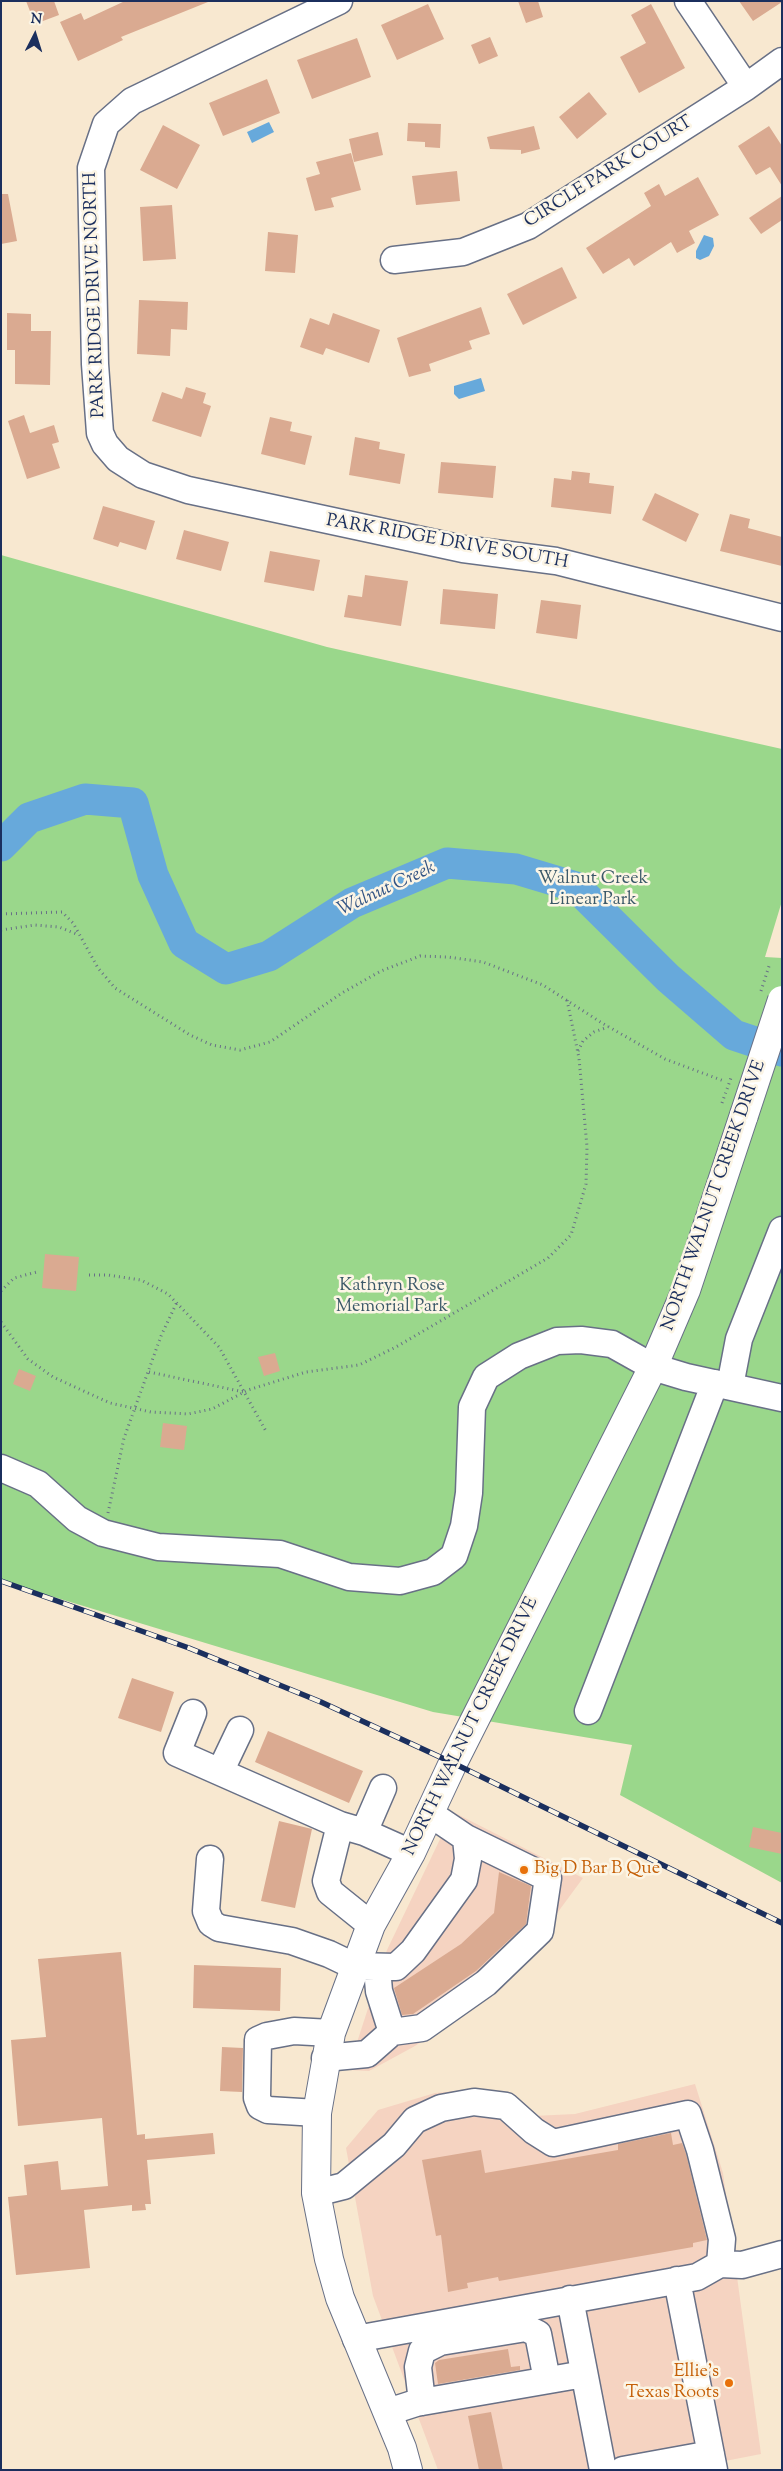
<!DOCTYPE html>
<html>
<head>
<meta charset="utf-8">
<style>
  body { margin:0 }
  #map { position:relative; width:783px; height:2471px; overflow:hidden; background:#f8e8d0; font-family:"Sorts Mill Goudy",serif }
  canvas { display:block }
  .frame { position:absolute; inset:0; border:2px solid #1b2f5e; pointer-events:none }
  .north { position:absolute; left:10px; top:10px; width:50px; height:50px; -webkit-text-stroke:4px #fcf5e5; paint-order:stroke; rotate:5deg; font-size:14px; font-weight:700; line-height:20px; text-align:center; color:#1b2f5e }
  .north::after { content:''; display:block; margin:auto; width:18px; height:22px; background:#1b2f5e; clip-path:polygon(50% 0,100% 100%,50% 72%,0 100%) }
</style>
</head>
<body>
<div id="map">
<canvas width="783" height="2471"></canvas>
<div class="frame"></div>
<div class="north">N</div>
</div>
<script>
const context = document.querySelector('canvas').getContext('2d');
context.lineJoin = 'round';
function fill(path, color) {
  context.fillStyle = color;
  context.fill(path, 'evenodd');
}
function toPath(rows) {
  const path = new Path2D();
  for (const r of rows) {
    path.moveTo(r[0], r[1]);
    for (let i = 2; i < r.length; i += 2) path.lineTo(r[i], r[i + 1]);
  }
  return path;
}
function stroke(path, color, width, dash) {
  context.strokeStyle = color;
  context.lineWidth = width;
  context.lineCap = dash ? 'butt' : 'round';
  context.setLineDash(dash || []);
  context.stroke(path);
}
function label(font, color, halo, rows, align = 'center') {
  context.font = font + ' "Sorts Mill Goudy",serif';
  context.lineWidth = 5;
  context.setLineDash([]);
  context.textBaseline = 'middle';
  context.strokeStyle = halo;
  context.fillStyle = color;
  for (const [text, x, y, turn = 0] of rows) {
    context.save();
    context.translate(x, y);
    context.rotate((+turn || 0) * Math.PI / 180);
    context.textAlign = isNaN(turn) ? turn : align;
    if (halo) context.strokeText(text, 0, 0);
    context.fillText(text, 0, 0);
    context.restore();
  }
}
fill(toPath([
  [453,1812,583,1878,502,1988,415,2046,369,2071,348,2070,387,1950],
  [695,2084,723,2173,761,2454,679,2470,438,2470,373,2296,346,2148,378,2110,435,2093,465,2090,511,2094,533,2116,575,2114]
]), '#f5d3c1');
fill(toPath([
  [1,555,327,647,782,749,782,901,765,957,782,958,782,1883,620,1795,632,1745,433,1712,1,1581]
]), '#9ad78b');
fill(toPath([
  [269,122,274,132,252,143,247,132],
  [704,235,713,238,714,246,709,256,700,260,696,258,696,251],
  [481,378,485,391,459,399,454,394,454,386]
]), '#67a9db');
stroke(toPath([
  [1,846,29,818,85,799,133,803,153,875,184,943,226,969,269,956,352,903,447,863,516,869,576,887,668,978,734,1035,782,1051]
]), '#67a9db', 31);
fill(toPath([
  [26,1,54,1,59,15,35,24],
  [125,1,208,1,208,2,121,37,123,40,78,61,60,22,81,13,84,20],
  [518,1,538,1,543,17,526,23],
  [739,1,782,1,782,2,753,21],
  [428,4,444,39,397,60,381,25],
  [651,4,685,68,639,93,620,57,646,43,631,15],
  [490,37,498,56,479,64,471,45],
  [357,38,371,77,312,99,297,60],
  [267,79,280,113,223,136,209,103],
  [589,92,607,114,577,139,559,117],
  [408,123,441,124,440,148,425,147,425,142,407,141],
  [163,125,200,145,177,189,140,170],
  [534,126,540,149,521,154,521,150,490,149,487,137],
  [769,126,782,146,782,186,770,167,756,175,738,146],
  [378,132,383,155,354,162,349,139],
  [351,153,361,190,331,198,334,207,315,211,306,178,320,174,316,162],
  [457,171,460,201,416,205,412,176],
  [698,177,719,215,689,231,695,243,677,253,671,242,634,266,629,258,603,274,586,248,651,206,644,193,659,184,665,196],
  [1,194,8,194,17,241,1,244],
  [782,196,782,220,761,234,749,218],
  [172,205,176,259,143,261,140,207],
  [268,232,298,235,295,273,265,271],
  [562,267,577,298,523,325,507,294],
  [139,300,188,302,187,330,171,329,170,356,137,354],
  [481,307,490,334,469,341,472,349,429,364,431,371,409,377,397,338],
  [7,313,31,314,31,331,51,331,50,385,15,384,15,350,7,350],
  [333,313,380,330,369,363,326,348,323,355,300,347,310,318,329,325],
  [186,387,206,393,203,403,211,406,201,437,152,421,162,392,182,399],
  [24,415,30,433,54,425,59,442,52,444,60,468,27,479,8,421],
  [270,417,292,422,290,431,312,436,305,465,261,454],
  [355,437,380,442,379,449,405,454,400,484,349,475],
  [441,462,496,466,493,498,438,493],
  [572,471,590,473,589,483,614,486,611,514,551,507,554,478,571,480],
  [655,493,699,514,686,542,642,520],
  [103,506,155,521,146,550,120,542,118,547,93,539],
  [730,514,750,519,748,528,782,537,782,566,720,551],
  [184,530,229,542,221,571,176,559],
  [270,551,320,560,314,591,264,582],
  [365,575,408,581,401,626,344,617,348,595,362,597],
  [443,589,498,594,495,629,440,624],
  [541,600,581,605,577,639,536,633],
  [45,1254,79,1257,76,1291,42,1288],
  [275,1353,280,1371,264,1376,258,1357],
  [19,1369,36,1376,30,1391,13,1384],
  [163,1423,187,1426,184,1450,160,1447],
  [132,1678,174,1692,161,1732,118,1718],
  [268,1731,363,1771,349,1803,255,1762],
  [279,1821,312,1829,295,1908,261,1901],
  [753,1827,782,1833,782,1854,749,1847],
  [499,1872,531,1886,526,1924,476,1971,413,2014,402,2015,394,1988,461,1944,494,1913],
  [121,1952,137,2135,145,2134,145,2139,213,2133,215,2154,147,2160,151,2204,145,2204,146,2210,132,2211,132,2205,84,2210,90,2268,16,2275,8,2197,27,2195,24,2165,58,2161,61,2190,108,2186,102,2118,18,2126,11,2040,46,2037,38,1959],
  [194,1965,281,1968,280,2011,193,2008],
  [222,2047,243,2048,242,2092,220,2091],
  [671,2133,673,2145,682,2143,686,2154,707,2240,693,2243,693,2247,499,2281,498,2277,467,2283,468,2288,448,2292,441,2235,436,2236,422,2160,481,2150,485,2173,618,2150,618,2144],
  [508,2349,511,2367,520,2366,520,2370,438,2384,435,2363,439,2360],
  [491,2412,503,2470,479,2470,468,2416]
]), '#daaa91');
const minor = toPath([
  [339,1,132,101,106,124,91,168,95,364,100,433,105,444,118,459,143,475,188,490,463,549,556,561,782,618],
  [688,1,746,87],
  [394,260,463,252,528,226,746,87,782,61],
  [730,1386,739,1339,782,1230],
  [1,1468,38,1484,77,1519,103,1533,158,1547,280,1554,349,1577,400,1581,433,1572,454,1556,464,1526,469,1493,472,1407,486,1377,519,1356,557,1341,581,1340,612,1344,653,1367,686,1377,782,1398],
  [588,1711,715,1383],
  [193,1713,177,1753,340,1825,364,1832,411,1853],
  [220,1772,240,1730],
  [340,1825,326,1881,330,1892,371,1925],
  [364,1832,383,1788],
  [210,1859,206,1911,211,1923,219,1928,292,1941,329,1954,354,1966,396,1967,413,1951,464,1880,468,1859,466,1838,429,1813],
  [392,2032,422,2028,486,1983,540,1931,548,1878,466,1838],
  [325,2058,367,2054,392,2032,379,1991,377,1968],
  [317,2113,268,2110,260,2106,257,2098,258,2040,267,2036,294,2031,331,2033],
  [316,2193,344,2186,394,2145,415,2120,441,2108,474,2102,506,2106,534,2131,553,2143,688,2114,700,2150,722,2239,720,2264,697,2277,356,2339],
  [720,2264,742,2265,782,2254],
  [677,2280,714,2470],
  [570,2299,603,2470],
  [422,2402,418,2367,422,2351,440,2342,526,2328,538,2334,547,2380],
  [388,2412,416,2403,584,2374],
  [623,2470,711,2454]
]);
const major = toPath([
  [408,2470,402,2448,340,2298,329,2259,316,2193,317,2113,331,2033,371,1925,411,1853,453,1763,653,1367,686,1290,744,1115]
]);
stroke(minor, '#687086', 29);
stroke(major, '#687086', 30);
stroke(toPath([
  [1,914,62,912,73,923,98,968,115,988,190,1035,212,1045,240,1050,270,1042,342,993,381,971,420,956,448,957,483,962,543,985,602,1023,665,1059,724,1081],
  [1,930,35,925,59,927,79,935],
  [578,1051,583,1041,594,1032,608,1027],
  [89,1275,108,1275,141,1280,168,1294,219,1347,267,1433],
  [1,1291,14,1278,37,1272],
  [1,1322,28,1359,53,1377,110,1403,151,1412,188,1414,212,1409,248,1390,306,1372,359,1365,396,1347,548,1258,571,1235,586,1184,587,1147,579,1058,567,1000],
  [149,1372,244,1392],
  [108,1513,124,1438,161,1336,177,1302]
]), '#687086', 3, [1, 4]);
stroke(minor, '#fff', 26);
stroke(major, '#fff', 28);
const rail = toPath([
  [1,1581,189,1648,321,1702,453,1763,782,1923]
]);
stroke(rail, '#1b2f5e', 5.5);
stroke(rail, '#fcf5e5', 4, [11]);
const majorBridge = toPath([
  [744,1115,782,1000]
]);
stroke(majorBridge, '#687086', 30, []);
stroke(toPath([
  [761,991,770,963],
  [722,1103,732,1075]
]), '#687086', 3, [1, 4]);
stroke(majorBridge, '#fff', 28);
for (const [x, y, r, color] of [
  [524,1870,5,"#e8710a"],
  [729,2383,5,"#e8710a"]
]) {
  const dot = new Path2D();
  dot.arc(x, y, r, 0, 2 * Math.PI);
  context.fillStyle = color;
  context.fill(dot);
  stroke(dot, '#fcf5e5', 2);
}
label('18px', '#1b2f5e', '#fcf5e5', [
  ["CIRCLE PARK COURT",609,173,-32],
  ["PARK RIDGE DRIVE NORTH",96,295,-92],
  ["PARK RIDGE DRIVE SOUTH",447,543,10],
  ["NORTH WALNUT CREEK DRIVE",715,1196,-71],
  ["NORTH WALNUT CREEK DRIVE",472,1727,-64]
]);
label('18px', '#3b5969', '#fcf5e5', [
  ["Walnut Creek",593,880],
  ["Linear Park",593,901],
  ["Kathryn Rose",392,1287],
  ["Memorial Park",392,1308]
]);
label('18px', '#c56008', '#fcf5e5', [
  ["Big D Bar B Que",534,1870],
  ["Ellie's",719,2373,"right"],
  ["Texas Roots",719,2394,"right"]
], 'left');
label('italic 19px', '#325484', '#fcf5e5', [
  ["Walnut Creek",387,890,-25]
]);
</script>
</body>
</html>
